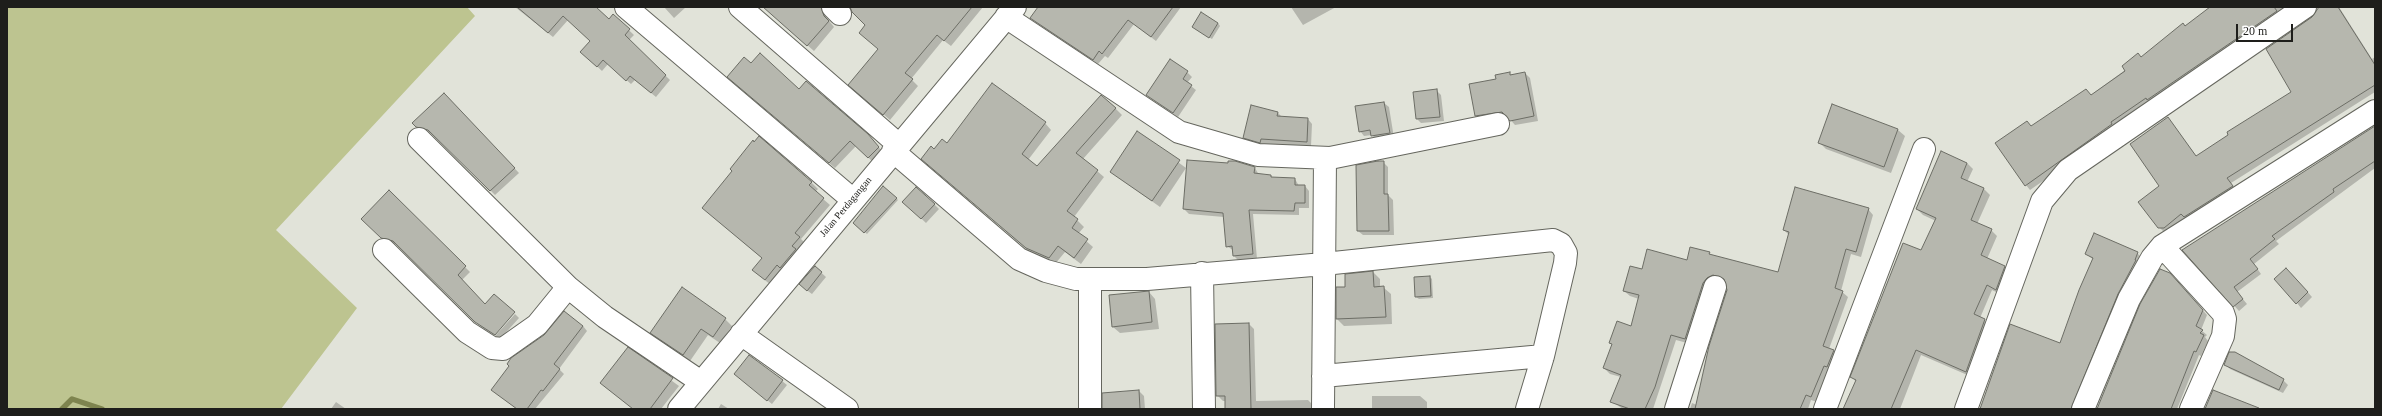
<!DOCTYPE html>
<html>
<head>
<meta charset="utf-8">
<style>
  body { margin:0 }
  #map { position:relative; width:2382px; height:416px; overflow:hidden; background:#e1e3d9; font-family:"Times New Roman",serif }
  canvas { display:block }
  .frame { position:absolute; inset:0; border:8px solid #1e1e1b; pointer-events:none }
  .scale { position:absolute; left:2236px; top:24px; width:57px; height:18px; box-sizing:border-box; border:2px solid #1e1e1b; border-top:0; padding-left:5px; font-size:12px; line-height:14px; white-space:nowrap; color:#1e1e1b; -webkit-text-stroke:3px #fff; paint-order:stroke }
</style>
</head>
<body>
<div id="map">
<canvas width="2382" height="416"></canvas>
<div class="frame"></div>
<div class="scale">20 m</div>
</div>
<script>
const context = document.querySelector('canvas').getContext('2d');
context.lineJoin = 'round';
function fill(path, color) {
  context.fillStyle = color;
  context.fill(path, 'evenodd');
}
function toPath(rows) {
  const path = new Path2D();
  for (const r of rows) {
    path.moveTo(r[0], r[1]);
    for (let i = 2; i < r.length; i += 2) path.lineTo(r[i], r[i + 1]);
  }
  return path;
}
function stroke(path, color, width, dash) {
  context.strokeStyle = color;
  context.lineWidth = width;
  context.lineCap = dash ? 'butt' : 'round';
  context.setLineDash(dash || []);
  context.stroke(path);
}
function label(font, color, halo, rows, align = 'center') {
  context.font = font + ' "Times New Roman",serif';
  context.lineWidth = 3;
  context.setLineDash([]);
  context.textBaseline = 'middle';
  context.strokeStyle = halo;
  context.fillStyle = color;
  for (const [text, x, y, turn = 0] of rows) {
    context.save();
    context.translate(x, y);
    context.rotate((+turn || 0) * Math.PI / 180);
    context.textAlign = isNaN(turn) ? turn : align;
    if (halo) context.strokeText(text, 0, 0);
    context.fillText(text, 0, 0);
    context.restore();
  }
}
fill(toPath([
  [7,7,467,7,475,16,276,230,357,308,281,409,7,409]
]), '#bdc490');
fill(toPath([
  [515,7,595,7,609,21,614,16,634,35,629,40,670,80,656,97,635,80,631,84,608,64,602,71,586,56,591,41,568,20,553,37],
  [664,7,686,7,674,18],
  [768,7,829,7,826,17,834,27,814,51,774,16],
  [851,7,983,7,951,46,943,40,911,79,918,86,890,120,856,90,879,49,866,25],
  [1040,7,1181,7,1156,41,1134,24,1108,58,1105,56,1098,64,1037,23,1032,18],
  [1291,7,1336,7,1303,25],
  [2211,7,2294,7,2030,190,2026,185,2027,122,2032,127,2091,95],
  [2318,7,2339,7,2372,59,2375,57,2375,92,2231,183,2237,191,2164,232,2159,227,2168,119,2197,157,2293,92,2267,50,2317,13],
  [1218,23,1220,26,1212,39,1195,29],
  [751,65,799,90,873,141,884,153,874,163,856,146,835,168,734,82],
  [1187,72,1192,77,1187,83,1196,90,1178,117,1147,95],
  [1525,73,1530,78,1538,121,1515,125,1507,116,1480,120,1476,115,1497,80,1496,76],
  [1436,90,1441,95,1444,121,1421,123,1417,119],
  [449,99,519,173,495,195,434,134,419,129,432,132],
  [1384,103,1389,107,1394,138,1377,140,1372,135,1364,136,1360,131,1356,107],
  [1832,105,1898,130,1905,136,1891,173,1826,149,1819,142],
  [1115,108,1122,115,1083,159,1104,177,1074,217,1084,227,1078,234,1093,247,1081,264,1065,252,1055,264,1033,255,929,165,934,151,947,145,1045,123,1051,130,1028,160,1037,168],
  [1278,113,1283,118,1308,119,1312,124,1311,146,1266,144,1265,147,1249,142,1244,137],
  [2375,127,2375,168,2276,241,2279,244,2254,264,2261,274,2237,292,2247,304,2239,311,2184,250],
  [1137,132,1186,168,1160,207,1111,172],
  [1383,162,1388,167,1388,195,1393,200,1394,235,1363,235,1358,231],
  [1967,163,1973,169,1967,182,1984,189,1990,195,1977,224,1991,230,1997,236,1987,259,2004,267,2010,273,2002,295,1992,290,1980,318,1991,326,1972,377,1921,355,1900,409,1845,409,1856,382,1852,377,1922,252,1936,221,1923,215,1917,209],
  [1255,168,1259,175,1271,176,1273,178,1295,179,1299,186,1305,186,1309,191,1309,208,1299,208,1299,215,1253,214,1257,259,1239,261,1234,256,1234,251,1227,246,1224,217,1189,214,1184,209],
  [811,182,818,189,815,192,830,205,801,239,806,244,772,286,760,276,763,259,703,208],
  [389,191,470,272,462,280,485,305,514,313,494,335,481,327,399,245,387,242,363,219],
  [896,198,898,200,867,234,854,223],
  [904,202,934,204,939,209,926,223],
  [1868,209,1873,215,1861,257,1851,254,1841,291,1848,297,1829,349,1839,356,1817,402,1811,400,1808,409,1690,409,1692,403,1697,405,1728,291,1727,282,1718,280,1691,344,1676,340,1653,409,1623,409,1611,401,1621,377,1610,374,1604,368,1631,327,1639,299,1630,296,1624,291,1642,270,1688,261,1709,253,1712,256,1779,274,1789,235,1784,230],
  [2137,253,2142,258,2076,409,1983,409,2061,344,2094,260,2086,254],
  [815,267,826,277,812,294,805,289],
  [1373,272,1380,279,1380,288,1384,288,1391,294,1392,324,1344,326,1337,319,1337,288,1346,288],
  [2291,273,2312,297,2301,308,2297,303],
  [1415,277,1430,277,1432,279,1433,298,1419,299,1416,297],
  [2175,279,2207,315,2201,330,2207,335,2205,337,2208,341,2201,356,2199,355,2177,409,2098,409],
  [1149,292,1155,299,1159,329,1120,333,1113,327],
  [515,314,519,318,500,339,495,336],
  [725,319,732,326,720,343,708,335,690,361,652,332],
  [1249,324,1254,329,1256,401,1308,400,1313,405,1314,409,1226,409,1226,401,1223,401,1217,395],
  [583,326,587,331,559,369,564,374,535,409,517,409,497,394,510,366],
  [628,349,679,386,661,409,633,409,601,383],
  [2225,364,2283,380,2288,385,2283,393,2230,369],
  [735,374,782,381,787,385,772,404],
  [1139,391,1144,396,1145,409,1104,409],
  [1372,396,1420,396,1427,402,1427,409,1372,409],
  [336,402,346,409,331,409],
  [721,404,729,409,718,409]
]), '#0003');
stroke(toPath([
  [62,409,72,399,102,409]
]), '#7e844f', 5.5);
const building = toPath([
  [517,7,596,7,609,19,613,14,630,29,625,35,666,75,651,93,630,76,626,81,603,60,597,67,580,52,590,41,563,16,548,33,517,7],
  [763,7,821,7,824,16,829,21,807,46,763,7],
  [850,7,972,7,944,41,937,35,905,73,913,79,883,115,848,85,878,49,859,33,865,25,852,12,850,7],
  [1038,7,1173,7,1151,37,1128,20,1102,54,1099,51,1093,60,1030,18,1038,7],
  [2210,7,2274,7,2277,11,2147,100,2146,98,2111,122,2112,124,2025,186,1995,143,2027,121,2031,126,2086,89,2091,95,2125,71,2122,66,2138,53,2141,57,2183,23,2185,26,2210,7],
  [2319,7,2338,7,2375,65,2375,85,2227,178,2233,186,2184,217,2181,214,2164,228,2158,228,2138,202,2159,186,2130,144,2168,117,2196,156,2228,135,2227,132,2291,92,2266,49,2312,17,2319,7],
  [1201,12,1218,23,1209,38,1192,27,1201,12],
  [760,53,799,89,806,81,868,134,879,147,868,158,850,141,829,163,727,77,744,57,751,63,760,53],
  [1170,59,1188,71,1183,79,1192,85,1173,113,1146,95,1170,59],
  [1510,72,1510,75,1525,72,1534,116,1510,121,1502,112,1475,116,1469,84,1496,79,1495,75,1510,72],
  [992,83,1046,122,1022,154,1037,166,1101,95,1116,108,1076,153,1098,170,1067,211,1078,219,1072,228,1088,239,1074,258,1058,246,1049,258,1026,248,921,159,931,146,934,149,942,139,947,143,992,83],
  [1437,89,1440,117,1416,119,1413,92,1437,89],
  [444,93,515,168,490,191,428,130,416,127,412,123,444,93],
  [1384,102,1390,133,1371,136,1370,130,1359,132,1355,106,1384,102],
  [1832,104,1898,129,1884,167,1818,143,1832,104],
  [1251,105,1278,112,1277,116,1308,118,1307,142,1261,139,1260,143,1243,138,1251,105],
  [2375,126,2375,161,2333,189,2334,192,2272,236,2275,239,2250,259,2258,269,2234,287,2243,299,2233,307,2182,250,2375,126],
  [1137,131,1180,160,1152,201,1110,172,1137,131],
  [759,136,812,182,809,185,824,198,795,233,800,237,792,246,796,249,780,268,777,265,765,280,752,270,762,258,702,208,732,171,730,169,753,140,754,142,759,136],
  [1941,151,1967,163,1961,178,1984,188,1971,220,1992,229,1981,255,2005,266,1996,290,1987,285,1974,314,1985,319,1966,372,1916,350,1891,409,1843,409,1856,380,1850,377,1903,243,1921,250,1936,218,1916,209,1941,151],
  [1187,160,1228,163,1228,161,1235,161,1255,167,1254,173,1271,175,1271,177,1295,178,1295,185,1305,185,1305,203,1295,203,1294,211,1249,210,1253,254,1233,256,1232,246,1226,247,1223,213,1183,209,1187,160],
  [1378,161,1384,161,1384,194,1388,194,1389,231,1357,231,1356,165,1378,161],
  [883,186,897,198,864,233,853,223,883,186],
  [916,187,935,204,921,219,902,202,916,187],
  [1795,187,1869,208,1856,252,1846,249,1835,288,1843,291,1823,346,1834,350,1827,367,1824,366,1811,397,1806,395,1800,409,1695,409,1709,346,1727,290,1724,279,1713,275,1707,278,1703,283,1685,339,1671,335,1655,387,1645,409,1630,409,1610,402,1621,375,1603,368,1612,344,1609,343,1617,321,1631,326,1639,295,1623,291,1630,266,1642,269,1647,249,1687,260,1690,247,1710,252,1709,254,1778,272,1789,232,1783,230,1795,187],
  [389,190,466,266,458,275,485,304,494,294,515,312,495,335,475,322,393,241,381,238,361,219,389,190],
  [2094,233,2138,252,2135,260,2136,260,2118,294,2071,409,1980,409,2010,324,2060,343,2079,290,2093,258,2085,254,2094,233],
  [815,266,822,272,807,291,799,284,815,266],
  [2286,268,2308,292,2296,304,2274,279,2286,268],
  [2160,269,2170,273,2203,310,2196,326,2203,330,2200,333,2204,335,2196,352,2194,351,2171,409,2097,409,2140,304,2160,269],
  [1373,271,1374,287,1384,286,1386,317,1336,319,1336,287,1345,287,1345,274,1373,271],
  [1430,276,1431,296,1415,297,1414,277,1430,276],
  [682,287,726,318,713,337,701,329,683,355,650,333,682,287],
  [1149,291,1152,322,1112,327,1109,295,1149,291],
  [564,311,583,326,554,364,560,369,543,391,541,390,527,409,517,409,491,390,509,366,507,364,511,358,544,335,564,311],
  [1249,323,1251,409,1225,409,1225,396,1216,396,1215,324,1249,323],
  [628,347,673,378,650,409,633,409,600,383,628,347],
  [2229,352,2235,352,2284,379,2279,390,2224,365,2229,352],
  [749,355,783,380,767,401,734,374,749,355],
  [1139,390,1140,409,1102,409,1102,393,1139,390],
  [2213,390,2259,408,2259,409,2205,409,2213,390]
]);
fill(building, '#b6b7ae');
stroke(building, '#6c6d65', 1);
const minor = toPath([
  [626,7,853,200],
  [740,7,899,145],
  [833,7,840,14],
  [1006,17,1179,132,1258,155,1330,158,1498,124],
  [419,139,568,287,605,317,701,382],
  [893,151,1019,259,1046,271,1076,279,1147,279,1324,264,1553,240,1561,244,1566,253,1565,263,1543,356,1527,409],
  [2162,246,2223,313,2225,319,2223,336,2191,409],
  [384,250,467,332,492,348,503,349,537,325,568,287],
  [1202,273,1204,409],
  [1090,279,1090,409],
  [741,334,847,409],
  [1323,376,1543,356],
  [679,409,1015,7],
  [1323,409,1325,158],
  [1676,409,1715,287],
  [1825,409,1924,149],
  [1966,409,2042,201,2068,170,2305,7],
  [2083,409,2129,299,2152,258,2162,246,2375,111]
]);
stroke(minor, '#65665e', 24);
stroke(minor, '#fff', 22);
label('10px', '#1e1e1b', '#fff', [
  ["Jalan Perdagangan",846,207,-50]
]);
</script>
</body>
</html>
